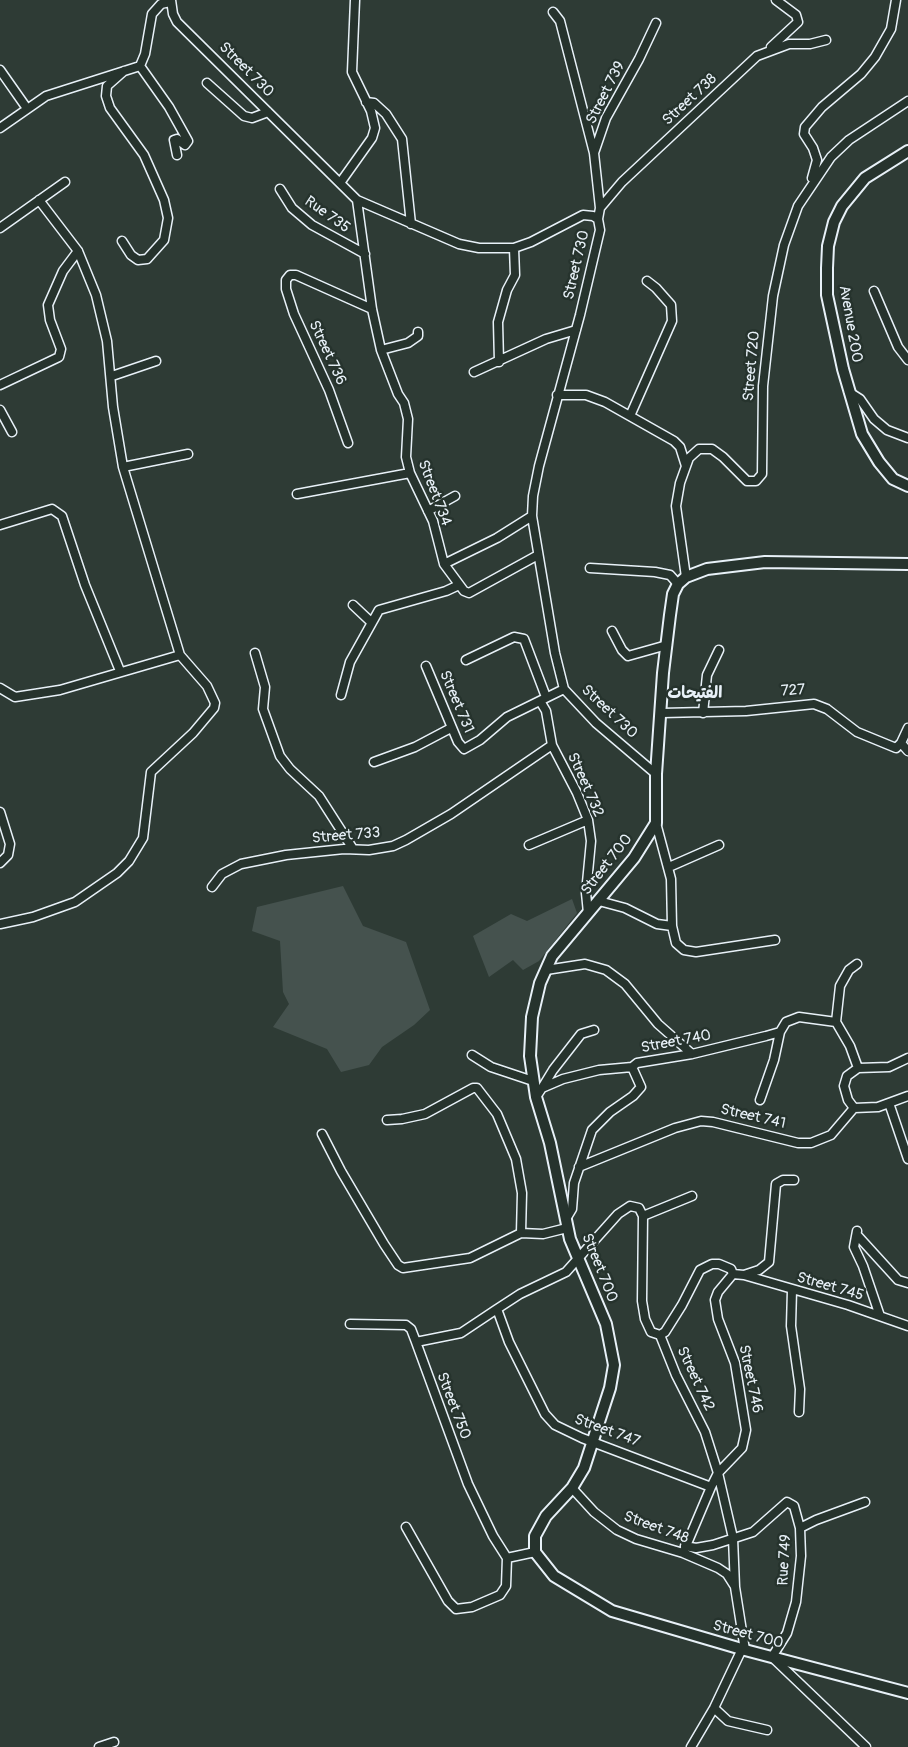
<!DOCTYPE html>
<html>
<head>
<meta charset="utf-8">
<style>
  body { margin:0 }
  canvas { display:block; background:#2e3b35 }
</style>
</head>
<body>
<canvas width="908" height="1747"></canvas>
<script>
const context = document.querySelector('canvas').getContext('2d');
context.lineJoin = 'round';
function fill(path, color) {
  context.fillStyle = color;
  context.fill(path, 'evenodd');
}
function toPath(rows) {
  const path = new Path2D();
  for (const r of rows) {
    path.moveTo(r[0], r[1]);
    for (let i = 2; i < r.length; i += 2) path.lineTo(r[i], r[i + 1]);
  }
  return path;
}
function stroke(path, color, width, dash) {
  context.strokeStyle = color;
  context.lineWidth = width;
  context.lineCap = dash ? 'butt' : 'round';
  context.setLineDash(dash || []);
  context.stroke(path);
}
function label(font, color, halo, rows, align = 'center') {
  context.font = font + ' Pangolin,"Playpen Sans Arabic",sans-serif';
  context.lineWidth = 5;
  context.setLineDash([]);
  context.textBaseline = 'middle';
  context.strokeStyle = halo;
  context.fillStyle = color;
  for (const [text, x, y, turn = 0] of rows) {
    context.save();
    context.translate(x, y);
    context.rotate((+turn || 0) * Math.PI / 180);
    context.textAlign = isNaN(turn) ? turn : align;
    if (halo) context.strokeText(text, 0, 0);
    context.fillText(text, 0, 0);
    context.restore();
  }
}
fill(toPath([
  [343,886,363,926,406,942,430,1010,414,1025,382,1047,369,1065,341,1072,327,1049,273,1027,289,1004,283,992,280,941,252,931,257,907],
  [572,899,577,913,539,961,523,970,513,960,489,977,473,936,511,914,527,921]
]), '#45524e');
const minor = toPath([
  [171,0,173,14,177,22,357,200,459,244,479,248,514,248,531,242,583,215,593,216,598,219,600,230,580,315,539,466,533,496,532,516,555,653,564,689,596,723,656,774],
  [553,12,560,21,594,153],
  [771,47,798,22,796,15,776,0],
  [140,66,169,107,188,141,185,145,177,139,174,140,177,155],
  [0,70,26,107],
  [207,83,244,116,252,118,268,112],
  [366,102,374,103,386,114,402,139,411,224],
  [0,128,46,96,140,66,145,54,152,14,161,4,170,2],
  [812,178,817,160,813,148,804,134,805,127,822,107,861,74,875,57,891,29,896,0],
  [340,183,372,138,375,128,371,111,352,72,355,0],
  [280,189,292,208,312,225,365,254],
  [357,200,372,309,381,350,398,394,404,403,408,419,406,457,410,473,433,521,444,564,464,591,469,593,538,555],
  [600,208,594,153,606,118,639,59,656,23],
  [598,219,600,208,622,182,757,56,789,44,810,44,826,40],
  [0,228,65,182],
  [122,241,131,255,138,260,147,259,164,240,168,218,164,200,144,155,110,108,106,96,107,86,124,71],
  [874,291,898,347,908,360],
  [381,350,408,343,418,336,418,332],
  [499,362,498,322,507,290,515,275,514,248],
  [474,372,546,339,576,330],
  [112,376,156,361],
  [0,385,59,357,61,349,50,320,48,305,63,271,78,251],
  [849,392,860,399,874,419,887,430,908,438],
  [557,395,586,395,605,402,674,441,680,447,686,466],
  [0,410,12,432],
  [630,416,672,321,671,305,656,288,647,281],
  [348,443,329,390,294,314,286,289,286,280,290,275,296,275,372,309],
  [123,467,188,454],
  [297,494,410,473],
  [428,511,455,496],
  [0,525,52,509,62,516,85,585,120,671],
  [444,564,497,538,532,516],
  [590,568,655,572,670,575,678,584],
  [686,577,676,506,680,483,689,458,699,449,712,449,723,457,747,481,756,481,762,474,763,386,773,296,784,245,798,206,831,157,849,140,908,101],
  [353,605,371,622],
  [612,631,622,650,628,656,667,645],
  [255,653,265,687,263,709,280,756,290,769,319,796,353,849],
  [466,660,514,637,524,639,546,697],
  [426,666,458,742,464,749,480,740,507,717,564,689],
  [0,688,15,697,60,690,180,655],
  [341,695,350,662,379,610,446,591,459,585],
  [540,701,546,711,552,745,577,793,588,820,591,841,586,893,588,913],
  [662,713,746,711,814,704,827,709,857,732,896,748,901,743,908,751],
  [703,713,707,675,719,650],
  [901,743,908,728],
  [374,762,415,747,451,728],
  [0,812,10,844,8,855,0,863],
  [656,823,671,879,672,926,676,943,684,950,696,952,775,940],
  [529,845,588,820],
  [669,867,719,845],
  [212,887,222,874,241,864,286,855,344,849,369,850,393,846,406,840,451,814,552,745],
  [599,901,625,908,657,924,672,926],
  [0,924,33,917,75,902,117,873,129,861,143,838,151,772,193,733,214,708,215,703,207,686,180,655,123,467,113,407,107,341,96,295,78,251,39,200],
  [546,970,585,964,606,970,625,984,658,1024,692,1054],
  [836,1022,850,1046,858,1068],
  [472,1055,491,1067,533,1081],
  [908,1058,889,1067,858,1068,847,1076,844,1086,848,1100,854,1108,878,1107,908,1096],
  [542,1088,553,1070,581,1034,594,1030],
  [536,1097,542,1088,563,1079,599,1070,632,1067],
  [760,1100,774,1060,780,1032],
  [889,1103,908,1159],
  [387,1120,402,1119,425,1114,473,1088,477,1088,497,1114,516,1159,522,1193,521,1233],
  [322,1134,341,1171,384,1244,398,1265,403,1268,470,1258,521,1233,543,1234,567,1228],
  [579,1167,675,1128,701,1121,713,1122,798,1143,811,1143,831,1135,854,1108],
  [643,1216,692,1196],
  [566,1219,572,1209,574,1183,592,1130,610,1112,633,1096,641,1087,632,1067,637,1063,692,1054,766,1036,780,1032,786,1022,799,1017,836,1022,840,986,849,970,857,964],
  [857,1231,854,1247,863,1266,880,1316],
  [857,1235,898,1280,908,1283],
  [744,1275,848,1305,908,1326],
  [792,1290,791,1326,800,1389,799,1412],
  [497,1309,461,1333,416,1342,468,1484,493,1536,507,1558,535,1552],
  [350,1324,406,1325,411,1329,416,1342],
  [660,1335,665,1332,682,1305,700,1270,712,1264,719,1264,731,1269,733,1274],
  [711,1487,718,1473,742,1448,746,1430,735,1363,718,1319,715,1300,718,1292,733,1274,744,1275,759,1270,769,1262,776,1184,783,1180,794,1180],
  [572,1488,594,1512,617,1530,636,1539,683,1553,718,1568,727,1574,734,1585],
  [865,1502,816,1520,800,1528,801,1556,796,1602,787,1633,772,1657,866,1747],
  [406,1527,448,1601,456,1609,472,1607,500,1595,506,1586,507,1558],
  [685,1546,696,1548,713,1545,753,1532,787,1502,794,1506,800,1528],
  [683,1553,711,1487,582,1438,555,1425,545,1414,509,1342,497,1309,520,1294,566,1272,618,1214,630,1206,639,1208,643,1216,642,1301,645,1319,651,1332,660,1335,676,1375,705,1432,718,1473,733,1538,735,1587,745,1650],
  [714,1708,728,1721,767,1730],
  [99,1747,114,1742],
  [691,1747,714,1708,742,1649]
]);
const major = toPath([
  [908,151,865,178,842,206,834,222,828,246,827,268,827,295,843,369,862,434,879,462,893,479,908,486],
  [908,564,765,562,707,569,686,577,678,584,673,594,670,615,663,673,656,774,656,823,634,858,552,956,540,983,532,1017,530,1056,536,1097,550,1143,570,1239,606,1324,614,1365,610,1388,584,1468,572,1488,546,1516,535,1536,535,1552,554,1576,612,1611,745,1650,908,1693]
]);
stroke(minor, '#e8f1f8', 11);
stroke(major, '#e8f1f8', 14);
stroke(minor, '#26332d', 8);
stroke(major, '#26332d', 10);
label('15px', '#e8f1f8', '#26332d', [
  ["Street 730",246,70,45],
  ["Street 739",606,93,-63],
  ["Street 738",690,100,-43],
  ["Rue 735",327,215,35],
  ["Street 730",577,265,-77],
  ["Avenue 200",850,324,80],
  ["Street 736",327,353,65],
  ["Street 720",752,366,-85],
  ["Street 734",434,493,69],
  ["727",793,691,-4],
  ["Street 731",456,702,67],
  ["Street 730",609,712,43],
  ["Street 732",585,785,66],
  ["Street 733",346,836,-5],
  ["Street 700",607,865,-52],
  ["Street 740",676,1042,-11],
  ["Street 741",753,1117,13],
  ["Street 700",599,1268,68],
  ["Street 745",830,1287,16],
  ["Street 742",695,1379,65],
  ["Street 746",750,1379,78],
  ["Street 750",453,1406,69],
  ["Street 747",607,1431,20],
  ["Street 748",656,1528,20],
  ["Rue 749",785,1560,-87],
  ["Street 700",748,1635,15]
]);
label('bold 16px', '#e8f1f8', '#26332d', [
  ["الفتيحات",695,694]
]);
</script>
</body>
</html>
